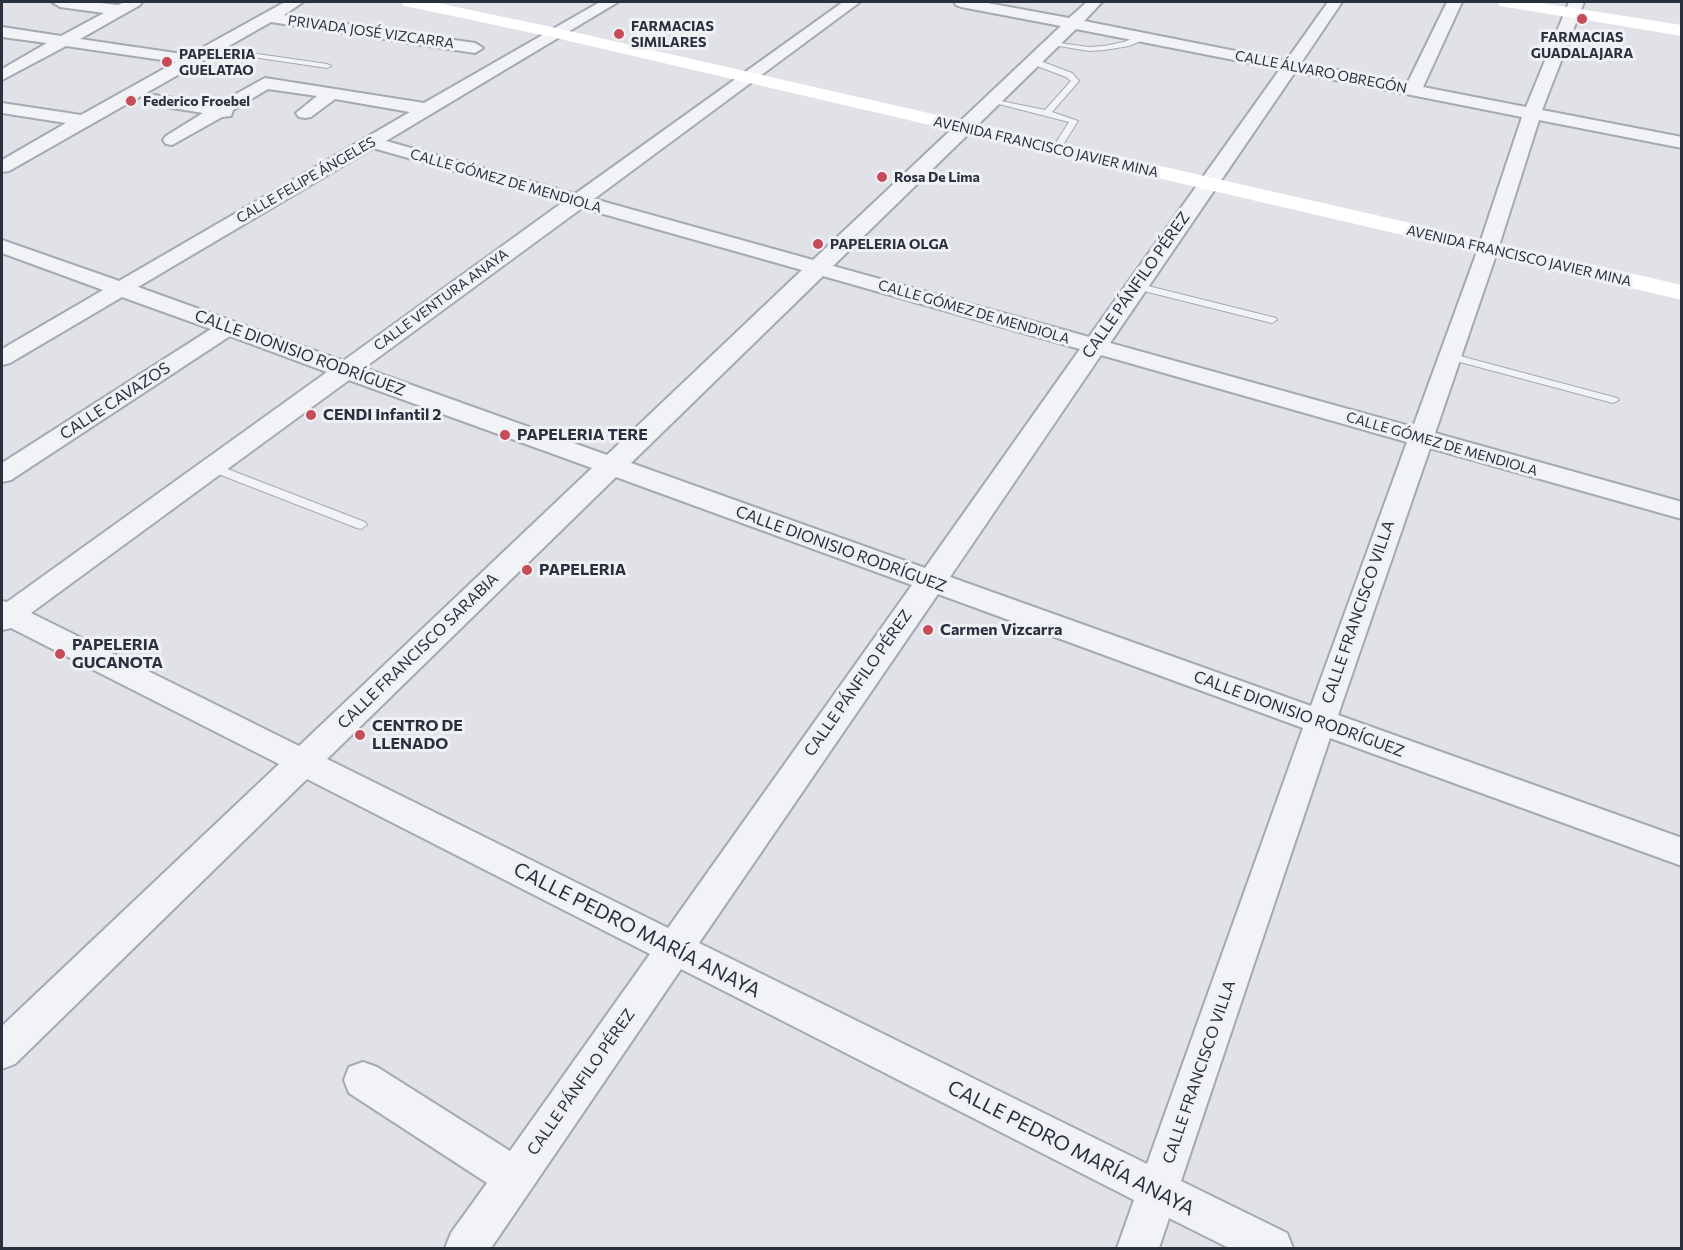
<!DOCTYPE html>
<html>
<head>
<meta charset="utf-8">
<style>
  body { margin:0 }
  #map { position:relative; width:1683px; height:1250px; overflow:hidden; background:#e0e2e8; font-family:Commissioner,sans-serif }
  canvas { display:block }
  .frame { position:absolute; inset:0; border:3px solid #29303e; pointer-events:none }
</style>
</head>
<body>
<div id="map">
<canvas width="1683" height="1250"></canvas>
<div class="frame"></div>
</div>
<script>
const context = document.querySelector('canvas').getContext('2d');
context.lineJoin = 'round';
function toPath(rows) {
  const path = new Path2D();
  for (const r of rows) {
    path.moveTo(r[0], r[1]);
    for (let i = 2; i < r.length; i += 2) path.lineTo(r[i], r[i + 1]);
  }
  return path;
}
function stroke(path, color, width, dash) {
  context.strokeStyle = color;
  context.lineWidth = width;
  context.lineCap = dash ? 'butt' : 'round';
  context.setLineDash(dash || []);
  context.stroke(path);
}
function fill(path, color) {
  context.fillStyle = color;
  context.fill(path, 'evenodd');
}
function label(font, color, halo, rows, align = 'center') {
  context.font = font + ' Commissioner,sans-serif';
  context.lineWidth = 6;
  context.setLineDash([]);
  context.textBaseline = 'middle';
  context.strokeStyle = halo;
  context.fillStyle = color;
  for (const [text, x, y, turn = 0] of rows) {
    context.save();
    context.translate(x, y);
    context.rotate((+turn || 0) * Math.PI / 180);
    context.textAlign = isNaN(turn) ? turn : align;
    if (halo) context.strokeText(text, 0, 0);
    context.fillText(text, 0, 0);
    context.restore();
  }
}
const lane = toPath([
  [1144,34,1148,36,1147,38,1129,46,1104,50,1089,51,1047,44,1051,42,1089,47,1104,46,1124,42,1144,34],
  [209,47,327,64,331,66,327,68,212,51,209,51,209,47],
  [1029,59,1035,59,1072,73,1079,81,1052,112,1078,121,1059,151,1052,149,1069,122,987,101,991,99,1045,110,1071,81,1066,77,1029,63,1029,59],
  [1136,283,1276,318,1277,320,1272,323,1132,288,1131,286,1136,283],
  [1449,353,1617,398,1619,400,1613,403,1445,358,1445,354,1449,353],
  [212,463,365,522,367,525,361,529,357,528,208,470,206,467,208,464,212,463]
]);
const street = toPath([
  [52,2,91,2,118,5,125,2,142,2,140,5,80,39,189,55,285,2,303,2,284,15,475,43,483,48,475,53,271,22,9,171,2,172,2,160,66,123,2,113,2,103,81,115,176,62,66,46,2,80,2,69,47,43,2,37,2,27,61,36,104,13,60,7,52,2],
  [600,2,618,2,386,141,575,194,843,2,860,2,594,199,813,260,1061,26,961,7,956,5,954,2,982,2,1069,18,1087,2,1102,2,1084,21,1286,61,1328,2,1342,2,1301,63,1407,84,1447,2,1462,2,1423,87,1526,107,1569,2,1584,2,1542,110,1682,137,1682,148,1539,120,1498,249,1435,433,1682,502,1682,519,1430,448,1338,715,1682,838,1682,866,1330,738,1181,1181,1287,1233,1293,1248,1229,1248,1169,1218,1159,1248,1117,1248,1134,1200,681,969,491,1248,445,1248,451,1233,487,1183,349,1093,344,1080,349,1067,363,1062,377,1067,510,1151,650,954,307,779,15,1064,2,1069,2,1026,279,764,11,628,2,630,2,601,7,602,327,372,230,336,11,480,2,482,2,463,211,329,122,297,10,363,2,365,2,349,103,290,2,253,2,240,119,281,410,112,335,99,311,117,305,118,299,117,296,113,317,96,268,89,233,110,231,116,222,117,172,145,166,144,163,140,166,136,203,113,148,104,145,100,148,96,154,95,216,105,265,78,424,103,600,2],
  [1076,29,1280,69,1089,337,833,266,1076,29],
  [1295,72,1522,117,1478,249,1413,427,1110,343,1295,72],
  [373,148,563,202,343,361,138,287,373,148],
  [582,208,802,270,607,455,364,368,582,208],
  [823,276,1080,349,925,568,631,463,823,276],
  [1101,355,1407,442,1311,706,950,577,1101,355],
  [349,380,592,468,299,746,31,613,349,380],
  [616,477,912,585,668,928,327,759,616,477],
  [938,594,1303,728,1147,1164,699,943,938,594]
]);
stroke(lane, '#a5a9b2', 2);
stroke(street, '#a5a9b2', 4);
fill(lane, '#f2f3f6');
fill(street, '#f2f3f6');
fill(toPath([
  [402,2,433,2,556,28,1682,285,1682,300,556,38,410,7,404,6,402,2],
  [1497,2,1535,2,1682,25,1682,36,1506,7,1500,6,1497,2]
]), '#fff');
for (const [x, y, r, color] of [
  [1582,19,6,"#c64c59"],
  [619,34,6,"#c64c59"],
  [167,62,6,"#c64c59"],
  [131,101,6,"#c64c59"],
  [882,177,6,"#c64c59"],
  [818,244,6,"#c64c59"],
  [311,415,6,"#c64c59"],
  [505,435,6,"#c64c59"],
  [527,570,6,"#c64c59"],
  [928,630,6,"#c64c59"],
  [60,654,6,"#c64c59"],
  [360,735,6,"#c64c59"]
]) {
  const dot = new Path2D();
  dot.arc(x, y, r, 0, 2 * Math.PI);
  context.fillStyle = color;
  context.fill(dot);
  stroke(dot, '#eff1f5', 2);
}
label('bold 14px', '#29303e', '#eff1f5', [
  ["FARMACIAS",631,26],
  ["SIMILARES",631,42],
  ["FARMACIAS",1582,37,"center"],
  ["GUADALAJARA",1582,53,"center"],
  ["PAPELERIA",179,54],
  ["GUELATAO",179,70],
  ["Federico Froebel",143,101],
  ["Rosa De Lima",894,177],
  ["PAPELERIA OLGA",830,244]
], 'left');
label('14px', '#29303e', '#eff1f5', [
  ["PRIVADA JOSÉ VIZCARRA",371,32,8],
  ["CALLE ÁLVARO OBREGÓN",1321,72,11],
  ["AVENIDA FRANCISCO JAVIER MINA",1046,147,13],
  ["CALLE FELIPE ÁNGELES",306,180,-30],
  ["CALLE GÓMEZ DE MENDIOLA",506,181,16],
  ["AVENIDA FRANCISCO JAVIER MINA",1519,256,13],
  ["CALLE VENTURA ANAYA",441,300,-36],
  ["CALLE GÓMEZ DE MENDIOLA",974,312,16],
  ["CALLE GÓMEZ DE MENDIOLA",1442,444,16]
]);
label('16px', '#29303e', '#eff1f5', [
  ["CALLE PÁNFILO PÉREZ",1136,285,-55],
  ["CALLE DIONISIO RODRÍGUEZ",300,353,20],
  ["CALLE CAVAZOS",115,401,-33],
  ["CALLE DIONISIO RODRÍGUEZ",841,549,20],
  ["CALLE FRANCISCO VILLA",1358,612,-71],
  ["CALLE FRANCISCO SARABIA",418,651,-44],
  ["CALLE PÁNFILO PÉREZ",858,683,-55],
  ["CALLE DIONISIO RODRÍGUEZ",1299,714,20],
  ["CALLE FRANCISCO VILLA",1199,1072,-71],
  ["CALLE PÁNFILO PÉREZ",581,1082,-55]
]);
label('bold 16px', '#29303e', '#eff1f5', [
  ["CENDI Infantil 2",323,415],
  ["PAPELERIA TERE",517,435],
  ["PAPELERIA",539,570],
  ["Carmen Vizcarra",940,630],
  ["PAPELERIA",72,645],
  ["GUCANOTA",72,663],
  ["CENTRO DE",372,726],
  ["LLENADO",372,744]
], 'left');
label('20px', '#29303e', '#eff1f5', [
  ["CALLE PEDRO MARÍA ANAYA",637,930,27],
  ["CALLE PEDRO MARÍA ANAYA",1071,1148,27]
]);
</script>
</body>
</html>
